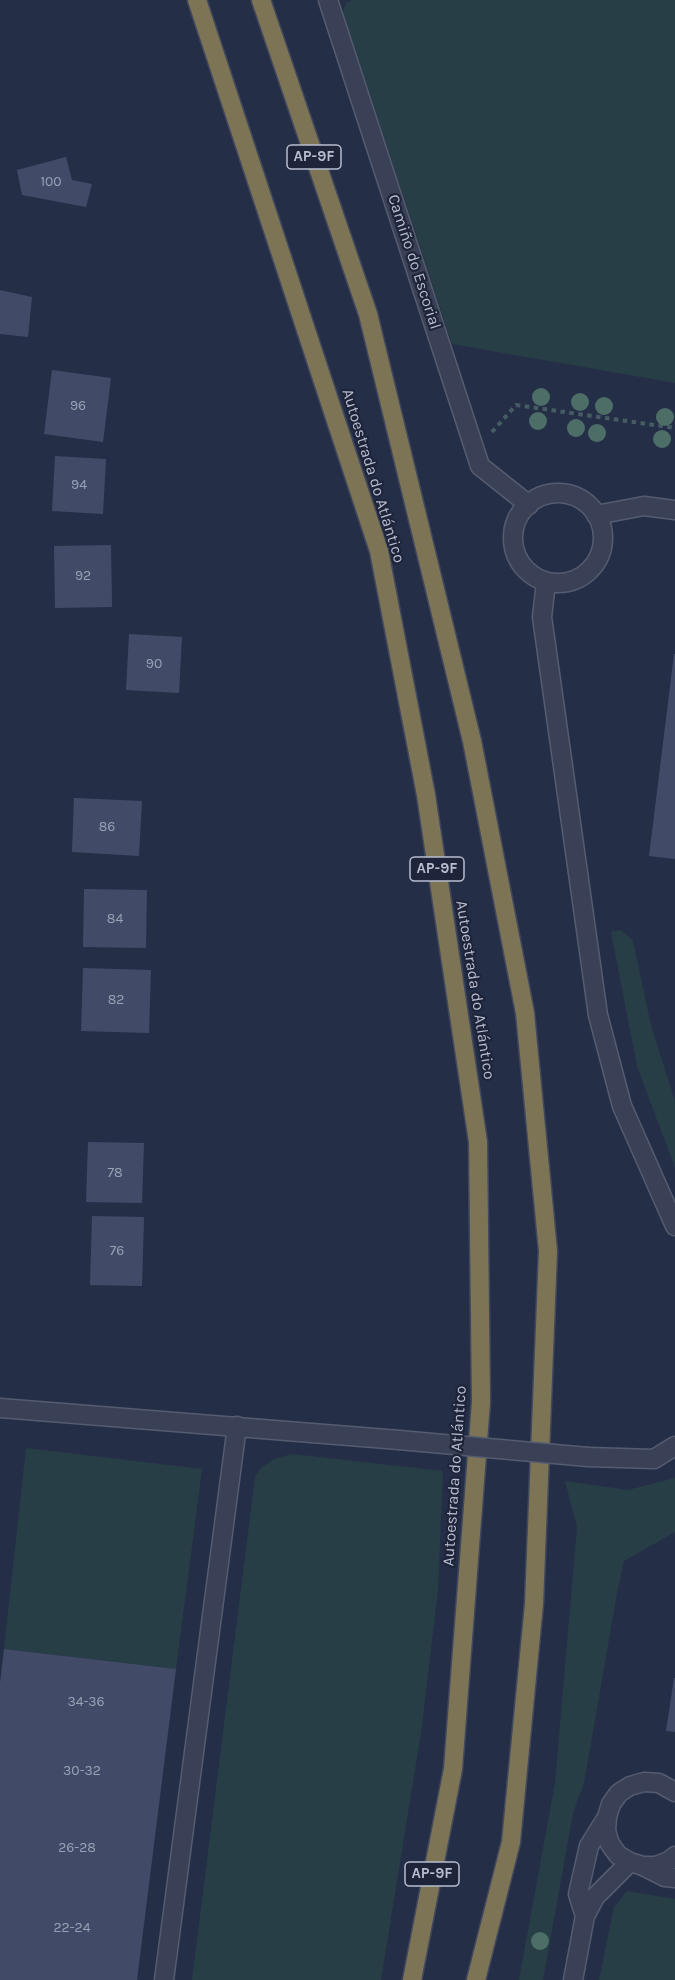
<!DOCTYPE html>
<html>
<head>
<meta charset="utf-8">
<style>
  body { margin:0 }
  canvas { display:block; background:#252e47 }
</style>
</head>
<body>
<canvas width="675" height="1980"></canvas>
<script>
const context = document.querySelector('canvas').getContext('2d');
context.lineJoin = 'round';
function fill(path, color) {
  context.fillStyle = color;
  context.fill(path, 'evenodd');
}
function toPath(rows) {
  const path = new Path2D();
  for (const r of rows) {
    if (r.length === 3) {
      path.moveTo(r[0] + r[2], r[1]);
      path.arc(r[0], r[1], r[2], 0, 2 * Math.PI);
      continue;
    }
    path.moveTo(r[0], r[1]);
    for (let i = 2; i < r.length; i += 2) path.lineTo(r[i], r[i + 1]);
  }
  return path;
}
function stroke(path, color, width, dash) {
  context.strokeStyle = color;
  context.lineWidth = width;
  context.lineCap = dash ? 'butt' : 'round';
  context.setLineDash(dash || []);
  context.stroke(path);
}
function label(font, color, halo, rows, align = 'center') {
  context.font = font + ' Karla,sans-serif';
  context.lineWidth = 4.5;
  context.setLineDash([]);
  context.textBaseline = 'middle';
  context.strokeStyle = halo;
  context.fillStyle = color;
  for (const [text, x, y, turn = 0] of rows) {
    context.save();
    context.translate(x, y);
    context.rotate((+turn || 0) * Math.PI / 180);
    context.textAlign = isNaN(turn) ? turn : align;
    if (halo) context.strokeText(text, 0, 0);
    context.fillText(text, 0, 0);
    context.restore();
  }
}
fill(toPath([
  [352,0,675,0,675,383,452,344,343,13,346,3],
  [621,930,633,941,651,1026,675,1101,675,1168,637,1066,611,932],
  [26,1448,202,1469,176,1669,4,1649],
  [292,1454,443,1471,438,1589,422,1726,381,1980,192,1980,255,1477,261,1468,274,1459],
  [675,1478,675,1532,624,1561,617,1593,584,1783,573,1813,543,1980,519,1980,555,1783,577,1527,565,1481,628,1490],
  [627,1891,675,1899,675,1980,599,1980,614,1907]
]), '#273e47');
fill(toPath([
  [66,157,72,180,92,184,86,207,22,195,17,170],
  [0,290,32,297,28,337,0,334],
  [52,370,111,378,103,442,44,434],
  [55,456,106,459,103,514,52,511],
  [111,545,112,607,55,608,54,546],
  [129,634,182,637,179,693,126,690],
  [674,654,675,654,675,859,649,856],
  [74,798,142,801,139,856,72,852],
  [84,889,147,890,146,948,83,947],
  [83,968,151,970,149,1033,81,1031],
  [88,1142,144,1143,142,1203,86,1202],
  [92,1216,144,1217,142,1286,90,1285],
  [4,1649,176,1669,137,1980,0,1980,0,1683],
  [674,1678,675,1678,675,1732,666,1731]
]), '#414b67');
const minor = toPath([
  [328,0,480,466,529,505],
  [558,538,45],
  [596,515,644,506,675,510],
  [546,582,542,617,598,1015,622,1106,675,1226],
  [0,1408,399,1440],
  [588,1457,654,1459,675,1446],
  [675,1792,659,1783,644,1782,630,1786,619,1793,611,1804,607,1817,606,1831,610,1844,618,1855,630,1862,643,1866,656,1866,669,1861,675,1856],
  [643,1866,665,1877,675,1878],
  [585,1916,578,1894,589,1846,607,1817],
  [164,1980,237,1426],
  [573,1980,585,1916,595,1897,630,1862]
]);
const highway = toPath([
  [197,0,379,551,426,795,478,1142,481,1402,453,1769,412,1980],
  [261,0,368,314,472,741,525,1013,548,1251,534,1604,511,1842,476,1980]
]);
stroke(minor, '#555c70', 21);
stroke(highway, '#41485d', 21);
stroke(toPath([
  [492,432,516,405,675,428]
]), '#455c63', 4, [4.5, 4.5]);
stroke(minor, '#3a4156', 18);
stroke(highway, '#7d7456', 18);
const minorBridge = toPath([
  [399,1440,588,1457]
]);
stroke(minorBridge, '#555c70', 21, []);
stroke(minorBridge, '#3a4156', 18);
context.fillStyle = '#4c6e67';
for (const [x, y] of [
  [541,397],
  [580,402],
  [604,406],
  [665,417],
  [538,421],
  [576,428],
  [597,433],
  [662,439],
  [540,1941]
]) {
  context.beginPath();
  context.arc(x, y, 9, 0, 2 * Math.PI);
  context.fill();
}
label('14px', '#9aa0b5', null, [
  ["100",51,182],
  ["96",78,406],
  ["94",79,485],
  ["92",83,576],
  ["90",154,664],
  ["86",107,827],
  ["84",115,919],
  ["82",116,1000],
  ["78",115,1173],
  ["76",117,1251],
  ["34-36",86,1702],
  ["30-32",82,1771],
  ["26-28",77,1848],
  ["22-24",72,1928]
]);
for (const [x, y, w] of [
  [314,157,54],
  [437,869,54],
  [432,1874,54]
]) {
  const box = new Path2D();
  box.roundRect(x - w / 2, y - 12, w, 24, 4.5);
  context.fillStyle = '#1e253b';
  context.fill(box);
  stroke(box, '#b8bdcf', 1.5);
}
label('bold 15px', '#b8bdcf', null, [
  ["AP-9F",314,157],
  ["AP-9F",437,869],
  ["AP-9F",432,1874]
]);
label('16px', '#b8bdcf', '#1e253b', [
  ["Camiño do Escorial",414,262,72],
  ["Autoestrada do Atlántico",373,476,73],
  ["Autoestrada do Atlántico",475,990,81],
  ["Autoestrada do Atlántico",455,1476,-86]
]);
</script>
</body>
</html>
